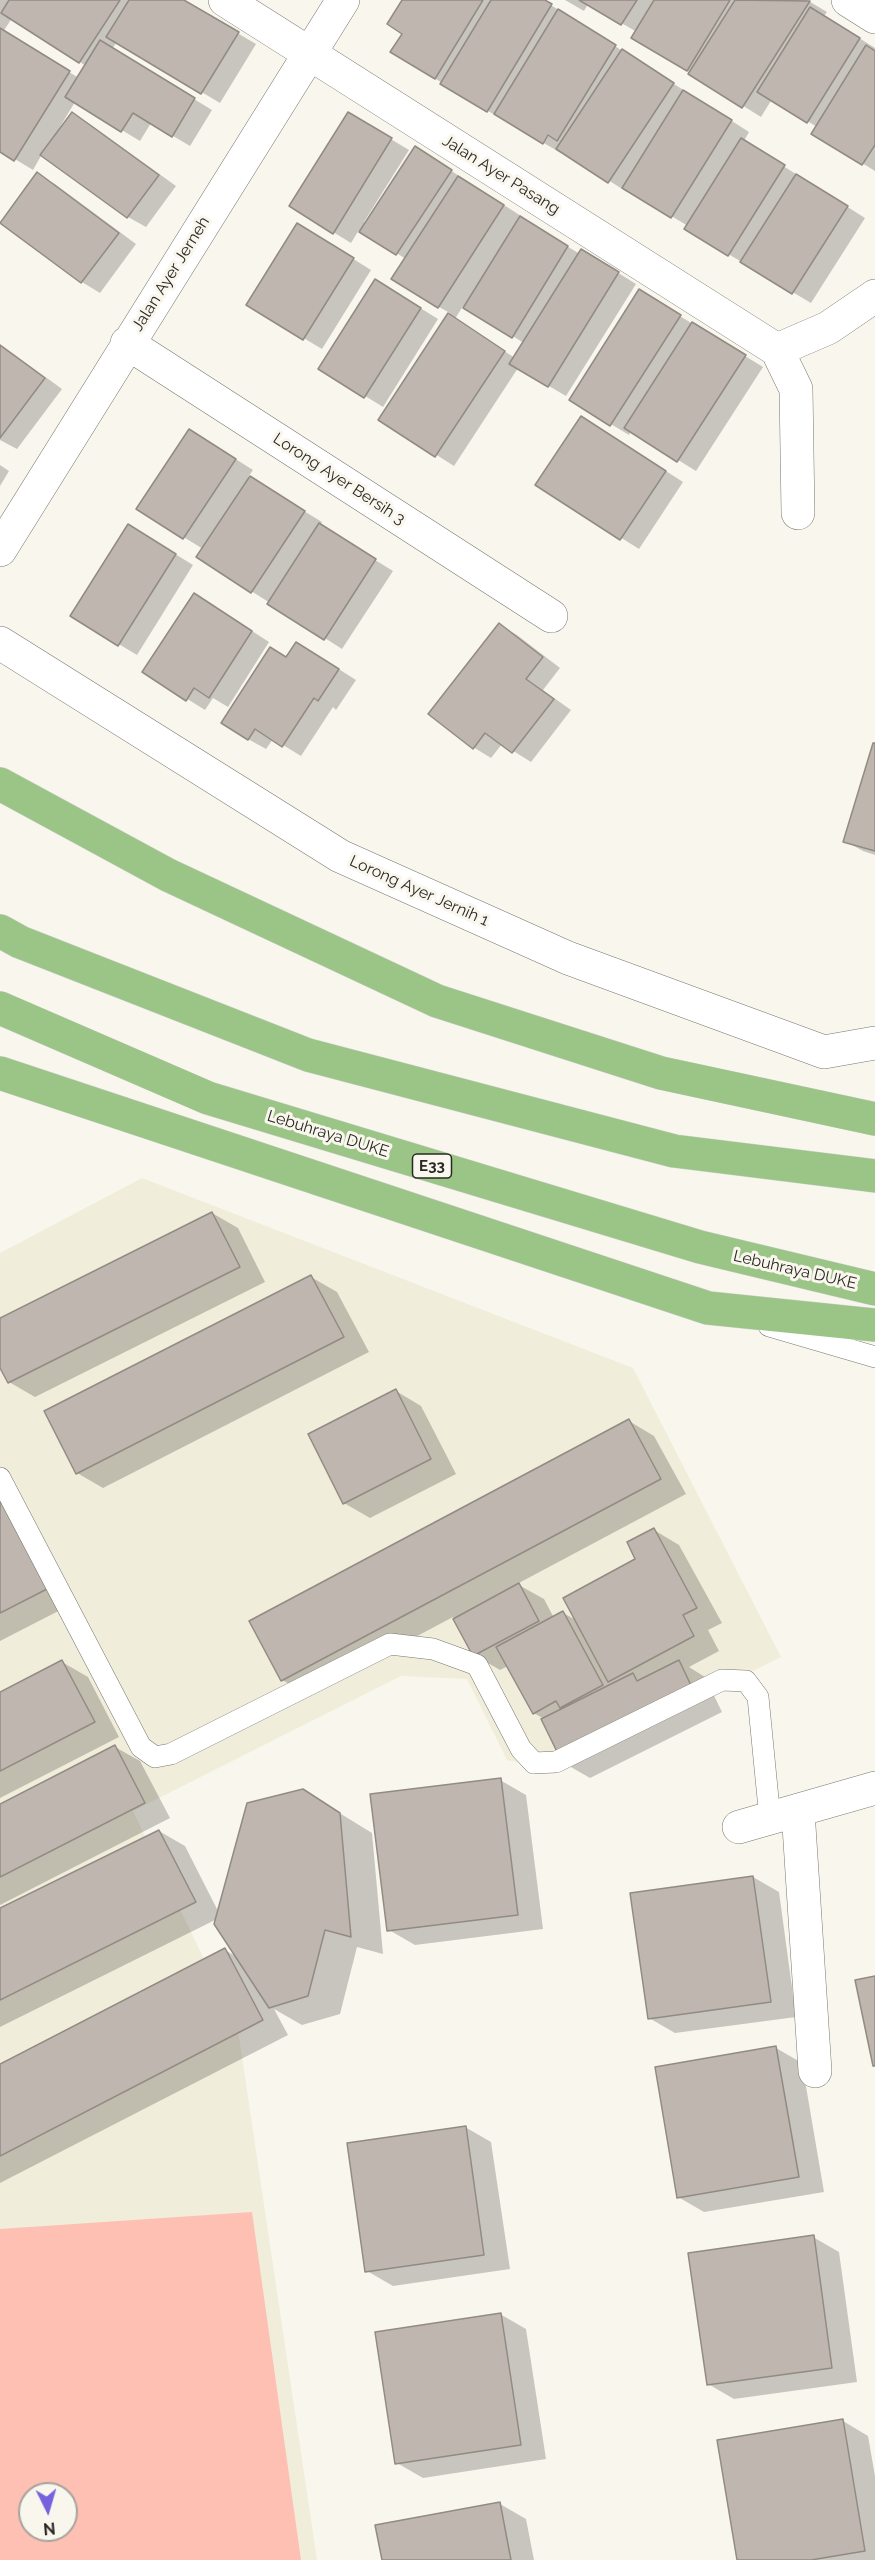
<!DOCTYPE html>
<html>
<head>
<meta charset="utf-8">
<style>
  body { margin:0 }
  #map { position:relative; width:875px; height:2560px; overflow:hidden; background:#f9f7ed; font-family:Raleway,sans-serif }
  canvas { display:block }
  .north { position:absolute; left:18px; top:2482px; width:60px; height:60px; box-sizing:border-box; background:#f9f7ed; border:2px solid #a6a49d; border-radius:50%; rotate:175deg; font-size:16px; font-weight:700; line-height:24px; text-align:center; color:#292824 }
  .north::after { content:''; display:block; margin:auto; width:21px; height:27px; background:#7762dd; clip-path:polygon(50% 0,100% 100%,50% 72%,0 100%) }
</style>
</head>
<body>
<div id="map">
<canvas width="875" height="2560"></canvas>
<div class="north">N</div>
</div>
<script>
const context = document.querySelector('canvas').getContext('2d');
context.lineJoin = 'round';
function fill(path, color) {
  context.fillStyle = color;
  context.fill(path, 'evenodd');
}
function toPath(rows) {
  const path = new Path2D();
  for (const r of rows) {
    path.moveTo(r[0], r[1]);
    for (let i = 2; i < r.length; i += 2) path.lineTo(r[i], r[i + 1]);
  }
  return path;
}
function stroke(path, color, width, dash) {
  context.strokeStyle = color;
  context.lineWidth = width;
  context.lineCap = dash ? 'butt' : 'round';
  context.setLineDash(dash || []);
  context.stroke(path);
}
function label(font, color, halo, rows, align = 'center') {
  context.font = font + ' Raleway,sans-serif';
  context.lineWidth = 6;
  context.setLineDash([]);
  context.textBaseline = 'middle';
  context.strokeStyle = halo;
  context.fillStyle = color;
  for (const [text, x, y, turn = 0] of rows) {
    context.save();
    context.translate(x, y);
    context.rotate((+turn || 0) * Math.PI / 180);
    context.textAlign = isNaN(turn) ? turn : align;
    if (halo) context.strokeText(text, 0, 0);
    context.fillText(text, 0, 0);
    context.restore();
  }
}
fill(toPath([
  [142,1178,633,1368,781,1657,556,1770,507,1760,467,1679,401,1676,133,1811,238,2030,317,2560,0,2560,0,1253],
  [30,2494,66,2494,66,2530,30,2530]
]), '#f0eddb');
fill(toPath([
  [252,2212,301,2560,0,2560,0,2229],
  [30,2494,66,2494,66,2530,30,2530]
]), '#fec0b3');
fill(toPath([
  [0,0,181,0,256,44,220,103,117,42,112,49,212,110,190,146,151,123,140,141,75,102,58,130,60,131,73,114,90,124,176,186,146,227,128,217,42,154,33,170,0,150],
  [12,18,86,66,79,78,3,32],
  [404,0,543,0,749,132,744,141,865,218,811,303,686,229,688,226,628,190,627,192,562,151,561,153,488,111,392,52,405,33],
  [565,0,807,0,827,12,824,16,875,48,875,171,813,133,817,127,772,99,761,117,633,37,637,32,588,4,584,11],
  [349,114,409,150,364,222,367,223,433,159,521,216,520,218,580,254,599,261,636,284,566,396,518,368,454,466,380,419,450,313,439,307,406,259,359,230,351,243,333,232],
  [463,306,524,343,515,358,455,319],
  [37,174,55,184,136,244,100,293,82,282,1,222],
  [315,235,371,270,322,349,248,305],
  [393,291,438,319,383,407,320,368],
  [657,302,763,367,696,471,631,431,629,435,571,400],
  [0,344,62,389,17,449,0,440],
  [599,428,683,482,639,549,537,485],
  [207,441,253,470,248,477,322,522,320,526,393,571,342,649,198,557,203,549,138,509],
  [0,465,9,471,0,486],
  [146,536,193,565,137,655,72,616],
  [212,605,269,642,228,707,213,698,205,710,144,672],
  [499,625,517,635,560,668,543,690,571,710,531,762,502,744,491,758,473,747],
  [315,654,356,680,336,710,333,707,301,756,273,739,266,749,248,739,287,659],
  [875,745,875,855,863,851,845,841],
  [212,1213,238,1228,265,1282,35,1397,9,1382,0,1365,0,1320],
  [311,1277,337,1292,369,1352,103,1488,77,1473],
  [396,1391,421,1406,456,1474,370,1518,344,1503],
  [629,1421,654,1436,686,1494,517,1584,544,1599,554,1618,563,1613,578,1621,637,1560,654,1530,679,1545,722,1623,708,1630,719,1651,689,1667,705,1677,722,1712,590,1778,564,1763,544,1719,534,1713,508,1666,500,1670,474,1655,453,1617,308,1694,282,1680],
  [0,1480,74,1603,0,1641],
  [62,1662,88,1677,119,1737,0,1798,0,1694],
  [115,1747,140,1761,170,1818,0,1905,0,1805],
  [500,1780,526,1795,543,1929,415,1945,389,1930],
  [302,1790,372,1833,383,1954,357,1947,340,2014,302,2025,274,2009,288,2035,0,2183,0,2066,225,1950,237,1957,217,1919,0,2027,0,1910,159,1831,185,1846,219,1913],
  [753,1877,779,1892,796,2017,675,2033,649,2018],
  [776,2048,802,2063,824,2192,704,2212,678,2197],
  [465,2127,491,2142,510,2269,393,2286,367,2271],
  [813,2237,839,2252,857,2382,734,2399,708,2384],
  [500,2314,526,2329,546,2459,423,2478,397,2463],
  [843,2421,868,2436,875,2476,875,2560,739,2560],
  [500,2504,526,2519,534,2560,383,2560]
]), '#0003');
const building = toPath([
  [9,0,120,0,79,63,1,13,9,0],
  [129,0,184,0,239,32,201,94,106,37,129,0],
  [402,0,483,0,435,79,390,52,402,34,387,24,402,0],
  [491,0,545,0,552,4,487,112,440,84,491,0],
  [579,0,637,0,621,25,579,0],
  [654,0,730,0,687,71,631,38,654,0],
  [735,0,810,1,742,108,688,74,735,0],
  [810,7,860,38,807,123,757,92,810,7],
  [558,9,616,45,557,141,548,135,543,144,494,114,558,9],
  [0,28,70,71,14,161,0,152,0,28],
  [100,40,195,98,172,137,133,113,121,132,65,97,100,40],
  [866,45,875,51,875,145,862,165,811,134,866,45],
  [622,49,674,83,608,183,556,149,622,49],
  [683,90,732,120,671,218,622,188,683,90],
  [72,112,159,175,127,218,40,155,72,112],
  [348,112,392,138,333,234,289,206,348,112],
  [741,138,785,165,728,256,684,229,741,138],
  [415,146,452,170,396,255,359,232,415,146],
  [37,172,119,233,81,283,0,223,37,172],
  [796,174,848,206,792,294,740,262,796,174],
  [458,176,504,205,438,308,391,279,458,176],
  [520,216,568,246,512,338,463,308,520,216],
  [297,223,354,258,303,340,246,305,297,223],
  [581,249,619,272,548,387,509,364,581,249],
  [375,279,421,308,364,398,318,369,375,279],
  [639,289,681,315,610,426,569,400,639,289],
  [448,313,505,351,435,457,378,420,448,313],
  [692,322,746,355,677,462,624,428,692,322],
  [0,345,45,378,0,438,0,345],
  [581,416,666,471,620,540,535,485,581,416],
  [189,429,236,459,183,539,136,509,189,429],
  [250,476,305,511,251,593,196,557,250,476],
  [319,523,376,559,324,640,267,604,319,523],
  [128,524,176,554,118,646,70,616,128,524],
  [194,593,252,631,209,698,194,688,186,701,142,672,194,593],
  [499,623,543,657,526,679,554,699,512,753,485,733,473,749,428,714,499,623],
  [296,642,339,669,318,701,314,698,282,747,255,729,248,740,221,723,270,647,286,657,296,642],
  [873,743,875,743,875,851,843,842,873,743],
  [212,1212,240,1267,8,1383,0,1368,0,1318,212,1212],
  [311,1275,344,1337,76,1474,44,1411,311,1275],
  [396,1389,431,1459,343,1504,308,1434,396,1389],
  [629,1419,661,1479,281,1681,249,1621,629,1419],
  [0,1493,49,1588,0,1613,0,1493],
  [654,1528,697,1608,683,1615,694,1636,608,1682,563,1598,635,1559,627,1542,654,1528],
  [519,1583,539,1621,473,1656,453,1619,519,1583],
  [563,1611,603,1685,560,1708,556,1701,533,1714,496,1647,563,1611],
  [62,1660,95,1722,0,1771,0,1692,62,1660],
  [679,1660,697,1698,563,1764,541,1719,633,1673,637,1681,679,1660],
  [115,1745,145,1803,0,1877,0,1804,115,1745],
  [501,1778,518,1915,387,1931,370,1794,501,1778],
  [303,1789,340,1813,351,1937,325,1930,308,1996,269,2008,214,1924,247,1803,303,1789],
  [159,1830,196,1902,0,2000,0,1908,159,1830],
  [753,1876,771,2002,648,2019,630,1893,753,1876],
  [225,1948,263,2020,0,2156,0,2064,225,1948],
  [875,1976,875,2066,873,2066,855,1980,875,1976],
  [776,2046,799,2177,677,2198,655,2067,776,2046],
  [466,2126,484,2255,365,2272,347,2143,466,2126],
  [814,2235,832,2368,707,2385,688,2253,814,2235],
  [501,2313,521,2445,395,2464,375,2332,501,2313],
  [843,2419,865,2551,811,2560,737,2560,717,2440,843,2419],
  [500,2502,511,2560,382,2560,375,2525,500,2502]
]);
fill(building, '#beb6af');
stroke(building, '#928b84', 1.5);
const service = toPath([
  [769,1326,875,1357],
  [0,1478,141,1747,155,1757,171,1754,390,1644,433,1649,477,1665,521,1749,534,1763,556,1762,722,1680,746,1681,758,1697,770,1819]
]);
const minor = toPath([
  [225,0,777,350],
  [848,0,875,17],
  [127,343,551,616],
  [798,513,796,389,777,350,828,328,875,296],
  [0,550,343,0],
  [0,643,340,856,568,958,824,1052,875,1043],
  [798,1811,815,2071],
  [739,1827,875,1788]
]);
const motorway = toPath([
  [0,784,168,875,437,1001,661,1073,875,1119],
  [0,931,20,942,308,1055,674,1151,875,1176],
  [0,1008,208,1098,700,1247,875,1289],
  [0,1073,708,1308,875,1325]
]);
stroke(service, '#78776e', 22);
stroke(minor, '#78776e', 34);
stroke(motorway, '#d4d4d3', 34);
stroke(service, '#fff', 21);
stroke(minor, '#fff', 33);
stroke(motorway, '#9bc487', 33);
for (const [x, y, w] of [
  [432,1166,39]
]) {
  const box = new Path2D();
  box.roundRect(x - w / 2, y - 12, w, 24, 4.5);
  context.fillStyle = '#f9f7ed';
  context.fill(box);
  stroke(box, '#292824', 1.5);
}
label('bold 15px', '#292824', null, [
  ["E33",432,1166]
]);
label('16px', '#292824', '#f9f7ed', [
  ["Jalan Ayer Pasang",501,175,32],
  ["Jalan Ayer Jerneh",171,274,-58],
  ["Lorong Ayer Bersih 3",339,479,33],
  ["Lorong Ayer Jernih 1",419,891,24],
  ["Lebuhraya DUKE",328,1134,17],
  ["Lebuhraya DUKE",795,1270,13]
]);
</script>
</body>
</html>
